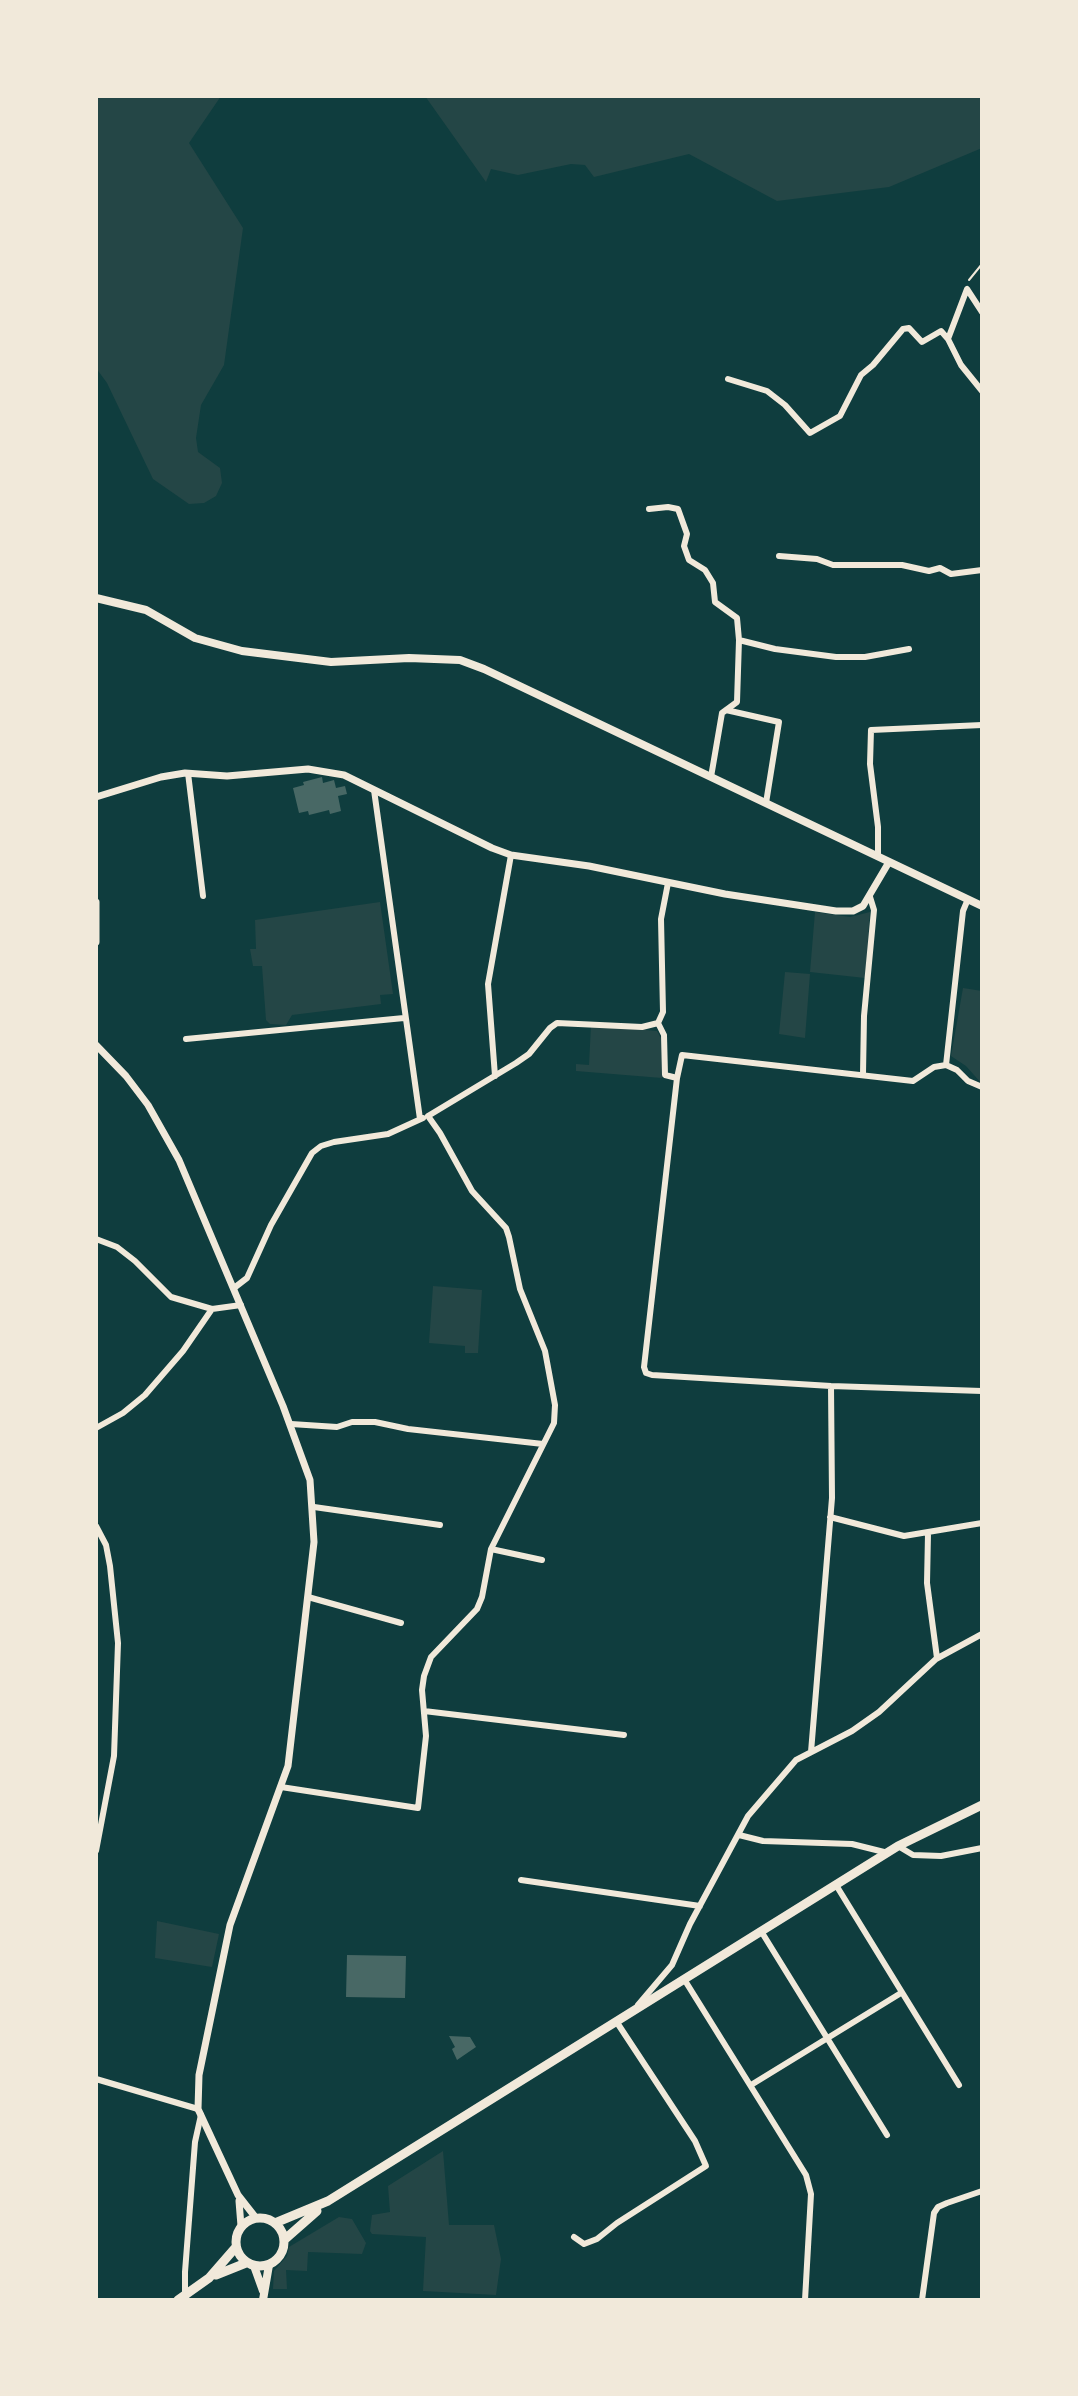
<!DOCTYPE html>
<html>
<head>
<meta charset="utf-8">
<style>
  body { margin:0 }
  #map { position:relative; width:1078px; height:2396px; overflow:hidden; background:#0f3d3e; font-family:"Noto Sans",sans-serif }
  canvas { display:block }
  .frame { position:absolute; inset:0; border:98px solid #f1e9da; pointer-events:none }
</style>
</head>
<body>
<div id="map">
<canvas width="1078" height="2396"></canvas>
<div class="frame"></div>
</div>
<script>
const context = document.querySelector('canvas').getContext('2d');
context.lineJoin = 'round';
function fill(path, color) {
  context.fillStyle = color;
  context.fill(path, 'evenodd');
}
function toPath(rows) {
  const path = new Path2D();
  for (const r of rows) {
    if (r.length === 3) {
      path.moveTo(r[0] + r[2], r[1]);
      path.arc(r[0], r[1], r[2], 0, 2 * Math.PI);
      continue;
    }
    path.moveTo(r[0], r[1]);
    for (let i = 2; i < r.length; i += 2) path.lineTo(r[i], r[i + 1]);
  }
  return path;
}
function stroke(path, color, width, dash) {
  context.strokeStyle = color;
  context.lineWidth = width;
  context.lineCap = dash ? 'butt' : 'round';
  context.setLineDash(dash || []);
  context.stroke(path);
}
fill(toPath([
  [96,96,221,96,189,143,243,228,224,365,201,405,196,438,198,452,220,468,222,483,216,496,204,503,189,504,153,479,107,383,96,368],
  [425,96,982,96,982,148,889,187,777,201,689,154,594,177,585,165,571,164,518,175,491,169,486,182],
  [380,902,393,994,380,995,381,1004,292,1015,286,1025,270,1024,266,1020,262,966,253,966,250,949,256,949,255,920],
  [815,912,850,917,870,912,865,978,810,972],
  [785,972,810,974,805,1038,779,1034],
  [963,988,982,991,982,1084,966,1066,951,1056],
  [591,1025,657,1031,662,1040,662,1078,576,1071,576,1064,589,1065],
  [433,1286,482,1290,478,1353,465,1353,465,1346,429,1343],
  [157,1921,219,1934,212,1967,155,1958],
  [443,2151,449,2225,494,2225,501,2259,496,2295,423,2291,426,2237,372,2234,370,2231,372,2215,390,2212,388,2186],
  [339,2217,352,2219,366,2243,362,2254,308,2252,307,2271,286,2270,287,2289,273,2289,274,2271,287,2256,289,2247]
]), '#244646');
fill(toPath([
  [322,777,323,783,334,780,336,788,345,786,347,794,338,796,341,811,330,814,329,810,309,815,308,811,299,813,293,788,304,785,303,782],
  [347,1955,406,1956,405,1998,346,1997],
  [449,2036,470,2037,476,2047,457,2060,452,2049,455,2047]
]), '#486865');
stroke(toPath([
  [969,280,982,264]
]), '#f1e9da', 2);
stroke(toPath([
  [982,312,967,289,948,339,961,365,982,391],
  [728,379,767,391,785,405,810,433,840,416,861,375,873,365,903,329,909,328,922,342,941,331,948,339],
  [649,509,668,507,678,509,687,534,684,546,689,560,705,570,713,583,715,602,737,618,739,640,737,702,722,713,711,777],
  [779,556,817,559,833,565,902,565,929,571,940,568,951,574,982,570],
  [739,640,775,649,836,657,865,657,909,649],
  [726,710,779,722,766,803],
  [188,773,203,896],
  [374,790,420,1119],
  [878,856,878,827,870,764,871,730,982,725],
  [668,883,661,919,663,1012,658,1023,664,1035,665,1075,677,1078],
  [186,1039,404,1018],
  [946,1065,934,1067,913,1081,682,1055,677,1078,644,1367,646,1373,652,1375,831,1386,982,1391],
  [946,1065,963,911,968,899],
  [946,1065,957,1070,968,1081,982,1087],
  [863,1074,864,1016,874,910,870,897],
  [495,1076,488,984,511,855],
  [96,1239,117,1247,135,1261,171,1297,212,1309],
  [234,1288,247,1278,271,1225,312,1153,321,1146,334,1142,388,1134,423,1118],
  [291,1424,337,1427,352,1422,375,1422,408,1429,543,1444],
  [96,1428,123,1413,145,1395,183,1351,212,1309,241,1305],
  [314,1507,440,1525],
  [830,1517,904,1536,982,1523],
  [96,1526,106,1545,110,1566,118,1643,114,1756,96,1851],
  [928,1534,927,1583,937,1658],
  [491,1549,542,1560],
  [308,1597,401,1623],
  [424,1711,624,1735],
  [811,1752,832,1498,831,1386],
  [281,1787,418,1808,426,1736,422,1690,424,1676,431,1657,477,1609,482,1597,491,1549,554,1423,555,1405,545,1351,520,1289,509,1237,506,1228,472,1191,440,1133,428,1116,516,1063,529,1054,550,1028,557,1023,642,1027,658,1023],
  [739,1835,763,1841,852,1844,888,1853],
  [898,1846,913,1855,941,1856,982,1848],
  [521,1880,700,1906],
  [836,1885,959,2085],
  [761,1931,887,2135],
  [684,1979,806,2175,811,2194,805,2300],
  [638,2005,672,1965,690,1924,748,1816,796,1760,852,1731,879,1712,936,1659,982,1634],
  [96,2079,198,2109],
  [751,2085,901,1993],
  [574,2237,584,2244,597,2239,617,2223,706,2166,695,2141,616,2021],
  [185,2294,185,2272,195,2142,201,2115],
  [922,2300,934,2213,938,2207,947,2203,982,2191]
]), '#f1e9da', 6);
stroke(toPath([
  [96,797,161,777,185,773,227,776,308,769,344,775,492,848,511,855,589,866,725,894,836,911,853,911,863,906,889,862],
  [96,902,96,942],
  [96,1045,126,1076,148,1105,179,1160,283,1406,310,1480,314,1542,288,1766,230,1925,199,2075,198,2109,238,2195,256,2218],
  [239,2201,241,2226]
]), '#f1e9da', 7);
stroke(toPath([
  [96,598,146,610,195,638,242,651,331,662,409,658,460,660,484,669,982,906],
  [254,2266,263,2291],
  [263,2300,269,2265]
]), '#f1e9da', 8);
stroke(toPath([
  [260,2242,24],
  [275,2223,328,2201,898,1846,982,1805],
  [284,2240,317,2211],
  [216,2275,246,2263],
  [178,2300,209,2278,236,2247]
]), '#f1e9da', 9);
</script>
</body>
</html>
